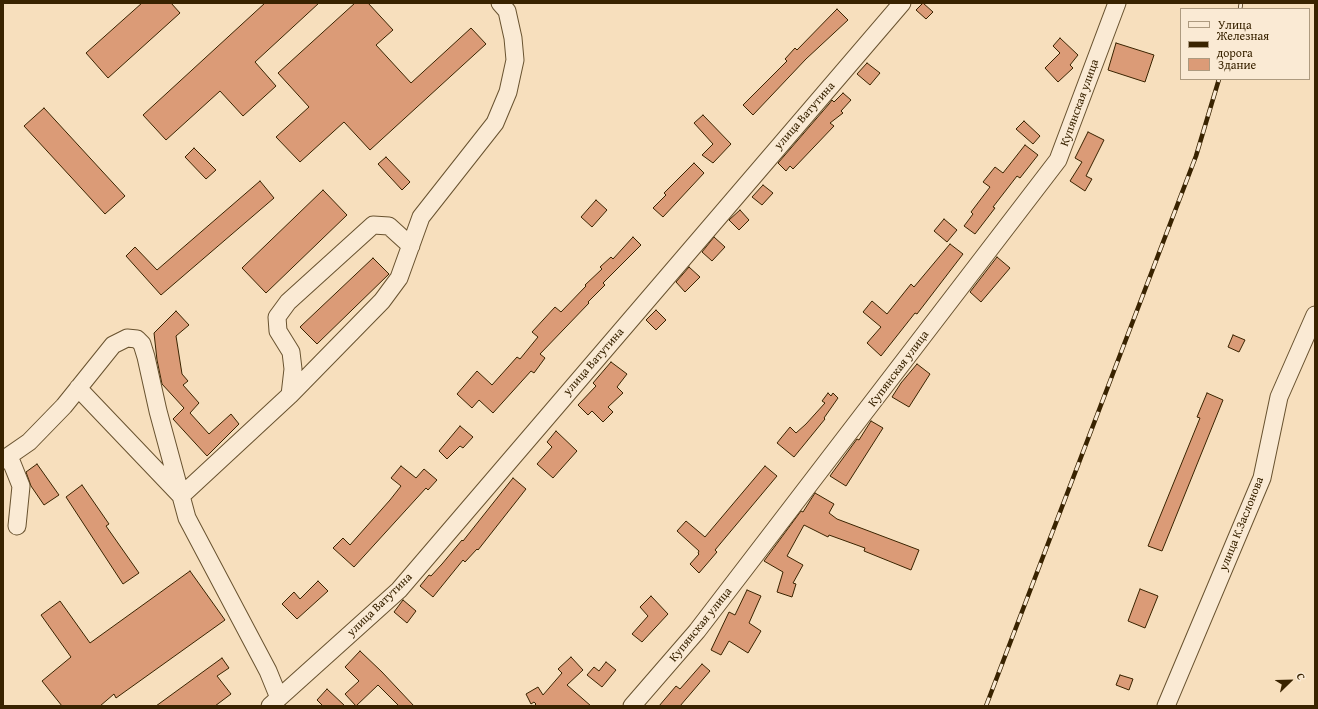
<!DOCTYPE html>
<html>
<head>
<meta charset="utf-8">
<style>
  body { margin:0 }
  #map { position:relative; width:1318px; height:709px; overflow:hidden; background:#f7dfbd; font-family:"Gentium Book Plus",serif }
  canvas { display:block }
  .frame { position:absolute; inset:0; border:4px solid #392300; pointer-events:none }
  .legend { position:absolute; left:1180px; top:8px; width:130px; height:72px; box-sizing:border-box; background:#faead4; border:1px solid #ad9a7f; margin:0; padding:5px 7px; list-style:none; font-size:12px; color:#392300 }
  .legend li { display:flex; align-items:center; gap:8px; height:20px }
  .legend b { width:20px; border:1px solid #ad9a7f }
  .north { position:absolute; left:1270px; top:661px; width:40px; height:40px; -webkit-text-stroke:3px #faead4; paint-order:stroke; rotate:67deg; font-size:11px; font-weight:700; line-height:16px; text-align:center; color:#392300 }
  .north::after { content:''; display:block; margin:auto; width:14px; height:18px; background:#392300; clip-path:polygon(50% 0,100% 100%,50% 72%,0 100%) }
</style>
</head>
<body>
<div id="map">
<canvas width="1318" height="709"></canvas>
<div class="frame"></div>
<ul class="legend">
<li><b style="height:5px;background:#faead4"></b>Улица</li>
<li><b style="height:5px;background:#392300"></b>Железная дорога</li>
<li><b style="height:11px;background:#db9b77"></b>Здание</li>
</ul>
<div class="north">С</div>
</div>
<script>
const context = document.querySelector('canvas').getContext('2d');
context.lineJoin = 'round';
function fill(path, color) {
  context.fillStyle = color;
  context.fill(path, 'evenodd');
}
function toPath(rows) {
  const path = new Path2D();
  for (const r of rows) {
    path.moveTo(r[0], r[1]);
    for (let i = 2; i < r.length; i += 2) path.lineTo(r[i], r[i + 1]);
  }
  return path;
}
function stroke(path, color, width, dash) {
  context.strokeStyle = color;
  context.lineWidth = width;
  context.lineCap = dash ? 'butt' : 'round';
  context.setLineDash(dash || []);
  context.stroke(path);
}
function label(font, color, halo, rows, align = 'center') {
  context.font = font + ' "Gentium Book Plus",serif';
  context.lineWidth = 3;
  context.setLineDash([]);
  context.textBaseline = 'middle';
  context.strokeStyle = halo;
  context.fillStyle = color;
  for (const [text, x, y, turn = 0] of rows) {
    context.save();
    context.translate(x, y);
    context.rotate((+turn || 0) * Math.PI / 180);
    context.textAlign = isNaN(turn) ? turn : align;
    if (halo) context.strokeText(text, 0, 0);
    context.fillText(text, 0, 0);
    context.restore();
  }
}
const building = toPath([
  [142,3,171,3,180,13,108,78,86,53,142,3],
  [265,3,319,3,255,62,276,86,243,116,220,91,166,140,143,115,265,3],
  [355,3,368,3,393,30,376,45,411,83,471,28,486,44,370,150,344,122,300,162,276,137,309,107,278,73,355,3],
  [923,3,933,12,926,19,916,10,923,3],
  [837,9,848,20,806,59,753,115,743,105,787,61,785,59,795,48,797,50,837,9],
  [1060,38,1078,55,1070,65,1073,68,1058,82,1045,68,1060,53,1053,46,1060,38],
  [1116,43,1154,55,1145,82,1108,70,1116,43],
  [867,63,880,73,870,85,857,74,867,63],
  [843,93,851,100,841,111,843,113,830,123,834,126,793,169,790,166,786,171,778,163,829,104,832,100,834,102,843,93],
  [44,108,125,196,105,214,24,126,44,108],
  [703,115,731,144,713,163,702,155,713,144,694,123,703,115],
  [1024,121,1040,136,1033,144,1016,129,1024,121],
  [1088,132,1104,140,1086,176,1092,179,1085,191,1070,181,1082,162,1075,158,1088,132],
  [1025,145,1038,155,1020,178,1017,176,993,207,995,208,975,234,964,226,973,214,971,212,990,187,983,182,995,167,1003,173,1025,145],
  [194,148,216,170,206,179,185,157,194,148],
  [386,157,410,182,402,190,378,164,386,157],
  [694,163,704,173,663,217,653,208,666,195,664,193,694,163],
  [260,181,274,198,161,295,126,256,135,247,157,270,260,181],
  [763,185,773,193,762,205,752,197,763,185],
  [323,190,347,215,266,293,242,268,323,190],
  [596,200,607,210,592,227,581,217,596,200],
  [740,210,749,220,739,230,729,220,740,210],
  [944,219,957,230,947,242,934,231,944,219],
  [633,237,641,245,603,283,605,285,588,302,589,303,540,354,545,358,534,373,531,371,493,413,479,400,472,408,457,394,477,371,492,385,517,357,520,359,538,337,532,332,555,307,561,312,586,286,585,285,602,269,600,267,611,257,613,259,633,237],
  [714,237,725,247,712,261,702,252,714,237],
  [950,244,963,254,917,314,915,313,881,356,867,343,881,327,863,312,872,301,887,314,911,284,914,287,950,244],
  [997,257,1010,268,981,302,970,292,997,257],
  [373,258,389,274,317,344,300,327,373,258],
  [689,267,700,277,685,292,676,282,689,267],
  [656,310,666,320,656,330,646,320,656,310],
  [176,311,189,325,176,336,182,374,188,381,183,385,199,403,190,413,209,434,231,414,239,424,207,456,173,419,184,408,162,384,157,360,154,333,176,311],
  [1233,335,1245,340,1239,352,1228,347,1233,335],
  [611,362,627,374,617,387,623,393,608,407,613,412,603,422,592,411,588,415,578,405,596,386,593,383,611,362],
  [917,364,930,374,909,407,892,397,901,383,917,364],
  [828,393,831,396,833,393,838,398,824,418,825,419,794,457,777,443,790,427,796,433,806,424,825,403,822,401,828,393],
  [1207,393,1223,400,1162,551,1148,546,1200,418,1197,417,1207,393],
  [871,421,883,428,846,486,830,476,857,439,859,440,871,421],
  [460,426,473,437,463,448,460,446,447,459,439,451,460,426],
  [556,431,577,451,553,478,537,464,552,447,547,442,556,431],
  [37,464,59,495,44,505,31,486,26,472,37,464],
  [401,466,416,478,424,469,437,480,428,490,426,488,354,567,333,548,343,538,350,545,390,500,401,486,391,478,401,466],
  [765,466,777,476,715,550,717,552,699,573,690,564,699,554,698,553,699,551,677,531,686,521,705,537,765,466],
  [513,478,526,489,478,550,477,549,465,562,463,560,433,597,420,586,429,575,431,576,442,564,462,540,463,541,513,478],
  [82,485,109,524,106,526,139,573,123,584,66,497,82,485],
  [815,493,834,504,829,513,837,519,919,550,911,570,864,551,865,548,829,535,828,537,804,525,787,556,803,565,793,583,796,584,792,597,777,592,783,572,764,561,801,511,803,512,815,493],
  [190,571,225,620,116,698,114,694,100,706,62,706,42,681,71,657,41,615,60,601,90,643,190,571],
  [318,581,328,591,297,619,282,604,294,592,300,599,318,581],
  [1140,589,1158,596,1145,628,1128,621,1140,589],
  [747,590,761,596,749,623,761,631,748,653,729,641,721,655,711,650,729,612,735,615,747,590],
  [651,596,668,614,642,642,632,634,648,616,640,607,651,596],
  [403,600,416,611,407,623,394,612,403,600],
  [360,651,382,672,414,706,399,706,378,685,356,706,345,694,359,681,345,667,360,651],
  [571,657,583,670,567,685,591,706,534,706,536,704,534,702,531,704,526,694,538,687,543,695,562,673,558,669,571,657],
  [222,658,229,668,217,676,231,694,215,706,156,706,222,658],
  [606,662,616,670,602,687,587,675,594,667,599,671,606,662],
  [702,664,710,671,680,706,659,706,676,686,680,689,702,664],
  [1120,675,1133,679,1129,690,1116,685,1120,675],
  [327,689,345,706,323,706,317,700,327,689]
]);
fill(building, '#db9b77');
stroke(building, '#392300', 1);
const minor = toPath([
  [78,388,181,496,290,395,382,301,399,278,421,217,495,123,508,92,515,60,513,38,507,11,500,3],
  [290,395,293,369,291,352,278,331,277,317,288,302,373,225,389,226,411,246],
  [9,456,21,486,17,526],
  [3,460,29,442,64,406,113,345,127,338,137,339,142,344,146,357,158,411,187,518,268,671,279,698],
  [270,706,399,590,902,3],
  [632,706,697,631,1058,160,1117,3],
  [1166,706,1262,478,1279,397,1315,315]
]);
stroke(minor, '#68522f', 19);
stroke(minor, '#faead4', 17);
const rail = toPath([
  [1240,9,1241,3],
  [986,706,1196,156,1219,79]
]);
stroke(rail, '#392300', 4.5);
stroke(rail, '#faead4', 3, [9]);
label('12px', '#392300', '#faead4', [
  ["Купянская улица",1080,103,-70],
  ["улица Ватутина",805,116,-49],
  ["улица Ватутина",594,362,-49],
  ["Купянская улица",899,369,-53],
  ["улица К.Заслонова",1242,524,-68],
  ["улица Ватутина",380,605,-44],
  ["Купянская улица",701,625,-51]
]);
</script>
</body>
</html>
